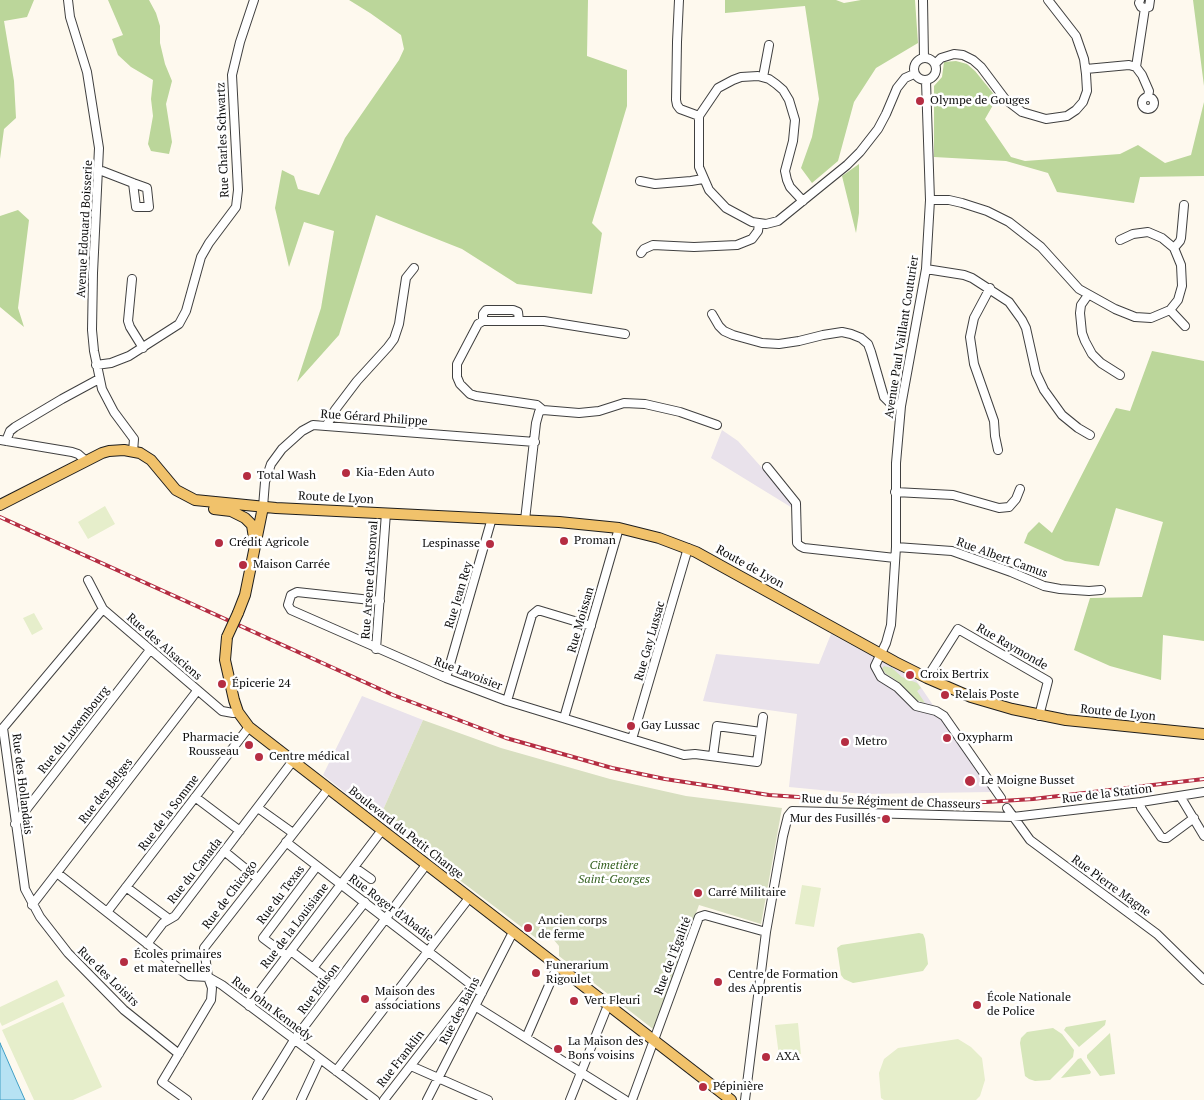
<!DOCTYPE html>
<html>
<head>
<meta charset="utf-8">
<style>
  body { margin:0 }
  canvas { display:block; background:#fef9ee }
</style>
</head>
<body>
<canvas width="1204" height="1100"></canvas>
<script>
const context = document.querySelector('canvas').getContext('2d');
context.lineJoin = 'round';
function fill(path, color) {
  context.fillStyle = color;
  context.fill(path, 'evenodd');
}
function toPath(rows) {
  const path = new Path2D();
  for (const r of rows) {
    if (r.length === 3) {
      path.moveTo(r[0] + r[2], r[1]);
      path.arc(r[0], r[1], r[2], 0, 2 * Math.PI);
      continue;
    }
    path.moveTo(r[0], r[1]);
    for (let i = 2; i < r.length; i += 2) path.lineTo(r[i], r[i + 1]);
  }
  return path;
}
function stroke(path, color, width, dash) {
  context.strokeStyle = color;
  context.lineWidth = width;
  context.lineCap = dash ? 'butt' : 'round';
  context.setLineDash(dash || []);
  context.stroke(path);
}
function label(font, color, halo, rows, align = 'center') {
  context.font = font + ' "PT Serif",serif';
  context.lineWidth = 5;
  context.setLineDash([]);
  context.textBaseline = 'middle';
  context.strokeStyle = halo;
  context.fillStyle = color;
  for (const [text, x, y, turn = 0] of rows) {
    context.save();
    context.translate(x, y);
    context.rotate((+turn || 0) * Math.PI / 180);
    context.textAlign = isNaN(turn) ? turn : align;
    if (halo) context.strokeText(text, 0, 0);
    context.fillText(text, 0, 0);
    context.restore();
  }
}
fill(toPath([
  [722,430,738,441,789,498,794,509,711,458],
  [831,634,916,680,992,792,863,794,789,787,797,714,703,701,716,654,819,664],
  [362,696,423,720,379,819,323,775]
]), '#e9e2eb');
fill(toPath([
  [884,666,892,668,902,677,917,683,921,688,917,691,925,703,916,700,893,678,886,674,882,669],
  [919,933,923,934,925,939,928,964,923,971,853,983,844,979,841,975,837,948,841,945],
  [1106,1020,1105,1025,1079,1047,1064,1030,1066,1027],
  [1053,1028,1062,1034,1074,1050,1073,1057,1050,1080,1035,1081,1029,1079,1025,1076,1020,1043,1021,1038,1027,1032],
  [1110,1033,1115,1074,1100,1076,1087,1058,1087,1055],
  [1081,1058,1091,1072,1090,1074,1061,1078,1078,1059]
]), '#d6e6ba');
fill(toPath([
  [0,0,34,0,27,17,4,21,14,81,16,118,4,129,0,159],
  [108,0,149,0,156,13,160,26,160,43,165,64,172,81,166,104,172,142,169,154,151,151,148,144,153,116,151,99,153,80,131,67,118,55,112,39,123,35],
  [349,0,588,0,587,56,627,70,627,106,592,223,602,233,592,294,517,284,462,249,376,215,339,335,297,382,321,308,334,231,304,222,289,267,275,208,282,170,294,176,298,189,319,195,345,138,399,60,404,49,401,35,370,13],
  [725,0,836,0,844,3,861,0,915,0,918,43,876,68,854,102,838,161,812,183,801,168,812,137,819,99,805,6,725,13],
  [1193,0,1204,0,1204,86],
  [956,61,967,64,975,71,997,98,985,119,1011,157,1025,161,1120,154,1138,145,1165,163,1191,155,1204,102,1204,176,1140,177,1134,203,1057,192,1048,173,1006,161,934,157,934,86,942,77,944,62],
  [859,164,859,213,856,233,842,176],
  [18,210,29,220,18,308,24,327,0,307,0,216],
  [1152,351,1204,361,1204,641,1163,635,1161,680,1110,666,1074,650,1090,598,1142,597,1163,522,1116,508,1099,566,1065,561,1024,543,1028,533,1039,522,1052,533,1116,408,1130,411]
]), '#bbd69a');
fill(toPath([
  [423,720,501,748,610,779,686,796,782,808,761,924,699,905,653,1029,559,956,559,946,553,939,542,937,536,938,379,819]
]), '#d8dfc0');
fill(toPath([
  [105,506,115,524,88,539,78,522],
  [34,613,43,629,32,635,23,618],
  [802,885,821,888,814,927,795,924],
  [57,980,65,996,2,1026,0,1022,0,1007],
  [63,1002,102,1087,73,1100,34,1100,2,1030],
  [798,1023,801,1054,779,1056,775,1025],
  [958,1039,971,1047,982,1058,985,1080,980,1096,976,1100,884,1100,881,1098,879,1073,884,1059,898,1048]
]), '#e6eecb');
const water = toPath([
  [0,1043,17,1082,25,1100,0,1100,0,1043]
]);
fill(water, '#b6e2f3');
stroke(water, '#419fc5', 1);
const minor = toPath([
  [68,0,70,17,87,72,99,148,93,273,92,330,94,351,102,389,114,412,134,439,133,452],
  [679,0,677,42,676,100,677,105,680,109,699,116,699,167,709,190,726,208,752,222,766,224,778,221,847,165,860,152,878,129,886,114,897,88,905,78,914,74],
  [923,0,924,58],
  [1140,0,1139,3,1141,7,1145,8,1149,7,1150,0],
  [925,69,11],
  [935,64,941,58,954,54,963,55,973,60,981,67,1005,99,1022,112,1046,119,1067,116,1076,110,1083,102,1087,91,1086,74,1084,59,1076,36,1048,0],
  [1136,67,1145,8],
  [1086,69,1129,65,1136,67,1142,75,1149,91,1148,97],
  [763,77,769,45],
  [926,81,930,200,926,269,901,406,896,463,896,547,891,625,886,643,875,666,881,677,897,687,916,706,936,711,944,716,1001,798],
  [1148,103,6],
  [699,116,718,88,733,80,741,77,758,76,769,79,776,84,783,90,789,100,795,120,793,141,785,171,787,180,790,187,803,201],
  [98,171,102,171,133,183,147,188,149,207,136,207,133,183],
  [640,181,655,184,691,181,703,179],
  [930,200,949,200,962,203,987,211,1009,222,1041,247,1079,289,1115,309,1135,317,1151,318,1170,310,1178,300,1182,286,1181,265,1174,248,1162,238,1148,232,1133,234,1120,240],
  [1174,248,1180,241,1181,238,1184,205],
  [641,253,644,249,653,245,694,247,737,245,752,239,758,231,759,224],
  [926,269,964,275,972,278,1009,302,1022,320,1026,328,1036,373,1044,390,1062,415,1078,428,1090,435],
  [132,279,128,321,130,327,143,348],
  [990,288,974,318,970,337,974,364,994,421,995,436,998,450],
  [1088,295,1081,305,1080,313,1082,333,1085,341,1092,354,1101,363,1120,375],
  [1170,310,1185,326],
  [712,314,719,326,724,331,733,335,762,343,779,344,799,341,823,335,842,332,851,334,861,338,868,344,871,352,884,397,891,404,901,406],
  [483,321,483,314,486,310,513,310,518,312,519,321],
  [96,365,111,363,129,356,179,324,186,311,201,257,209,243,236,207,238,190,232,75,240,42,254,0],
  [543,410,537,405,476,396,470,394,460,384,457,377,457,364,478,324,483,321,544,321,625,334],
  [543,410,579,413,599,411,624,403,645,404,680,412,717,425],
  [327,425,335,410,357,381,388,347,394,339,399,324,406,278,414,268],
  [0,440,72,452,78,454,86,461],
  [6,441,10,431,15,427,62,399,99,379],
  [767,467,796,503,797,543,800,546,804,548,895,558],
  [895,492,953,495,999,508,1009,507,1016,499,1020,489],
  [263,507,265,482,271,464,282,449,302,431,313,425,535,442],
  [525,520,536,423,539,412,543,410],
  [896,547,952,551,1011,572,1044,586,1060,589,1089,591,1101,590],
  [88,580,103,609,222,711,233,713,238,712],
  [380,601,297,592,291,595,288,605,291,610,446,678,507,701,684,755,695,754,757,762,763,717],
  [103,609,3,728,25,889,40,917,68,953,124,1010,179,1054],
  [376,649,386,513],
  [446,678,492,518],
  [927,678,958,629,1048,681,1039,716],
  [507,701,532,615,538,610,591,626],
  [564,718,619,528],
  [632,739,688,548],
  [713,756,717,726,761,732],
  [1180,796,1204,836],
  [195,797,240,831],
  [1141,802,1141,808,1161,837,1164,838,1167,838,1194,818],
  [258,808,293,833],
  [1007,808,1030,840,1157,934,1204,980],
  [15,824,150,650],
  [286,842,482,993],
  [224,851,257,878],
  [354,867,371,879],
  [57,873,182,971,189,976,208,977,222,985,375,1100],
  [126,887,169,919],
  [32,905,197,691],
  [107,912,249,727],
  [147,944,163,923,175,916,292,762],
  [291,951,335,985],
  [287,956,263,938,317,866],
  [313,968,365,902],
  [249,1006,382,830],
  [475,1006,625,1100],
  [526,1038,557,967],
  [411,1066,488,1100],
  [336,1071,469,898],
  [187,1100,162,1082,211,1000,212,988,208,977,204,948,328,789],
  [257,1100,294,1040,426,865],
  [301,1100,320,1059],
  [384,1100,473,985],
  [427,1100,513,932],
  [570,1100,608,1005],
  [632,1100,699,917,705,915,766,932],
  [745,1100,766,932,783,836,788,816,792,811,1013,817,1141,802,1204,792]
]);
const major = toPath([
  [0,505,102,453,109,451,124,450,140,453,151,460,176,490,195,500,276,508,559,522,619,528,659,538,696,552,895,662,927,678,971,697,1012,709,1066,720,1204,734],
  [214,509,231,511,245,518,252,525,254,538],
  [238,613,245,595,263,507],
  [227,637,225,660,234,700,238,712,249,727,731,1100]
]);
stroke(minor, '#404040', 10);
stroke(major, '#1e1e1e', 12);
stroke(minor, '#fff', 8);
stroke(major, '#f1c26b', 10);
const rail = toPath([
  [0,517,393,695,506,738,612,768,665,779,769,795,885,803,986,802,1033,799,1204,779]
]);
stroke(rail, '#b52d42', 4);
stroke(rail, '#fff', 2, [5.5]);
const majorBridge = toPath([
  [227,637,238,613]
]);
stroke(majorBridge, '#1e1e1e', 12, []);
stroke(majorBridge, '#f1c26b', 10);
for (const [x, y, r, color] of [
  [920,101,5,"#b52d42"],
  [346,473,5,"#b52d42"],
  [247,476,5,"#b52d42"],
  [564,541,5,"#b52d42"],
  [219,543,5,"#b52d42"],
  [490,544,5,"#b52d42"],
  [243,565,5,"#b52d42"],
  [910,675,5,"#b52d42"],
  [222,684,5,"#b52d42"],
  [945,695,5,"#b52d42"],
  [631,726,5,"#b52d42"],
  [947,738,5,"#b52d42"],
  [845,742,5,"#b52d42"],
  [249,745,5,"#b52d42"],
  [259,757,5,"#b52d42"],
  [970,781,6,"#b52d42"],
  [886,819,5,"#b52d42"],
  [698,893,5,"#b52d42"],
  [528,928,5,"#b52d42"],
  [124,962,5,"#b52d42"],
  [536,973,5,"#b52d42"],
  [718,982,5,"#b52d42"],
  [365,999,5,"#b52d42"],
  [574,1001,5,"#b52d42"],
  [977,1005,5,"#b52d42"],
  [558,1049,5,"#b52d42"],
  [766,1057,5,"#b52d42"],
  [703,1087,5,"#b52d42"]
]) {
  const dot = new Path2D();
  dot.arc(x, y, r, 0, 2 * Math.PI);
  context.fillStyle = color;
  context.fill(dot);
  stroke(dot, '#fff', 2);
}
label('12px', '#0d0d0d', '#fff', [
  ["Olympe de Gouges",930,101],
  ["Kia-Eden Auto",356,473],
  ["Total Wash",257,476],
  ["Proman",574,541],
  ["Crédit Agricole",229,543],
  ["Lespinasse",480,544,"right"],
  ["Maison Carrée",253,565],
  ["Croix Bertrix",920,675],
  ["Épicerie 24",232,684],
  ["Relais Poste",955,695],
  ["Gay Lussac",641,726],
  ["Pharmacie",239,738,"right"],
  ["Rousseau",239,752,"right"],
  ["Oxypharm",957,738],
  ["Metro",855,742],
  ["Centre médical",269,757],
  ["Le Moigne Busset",981,781],
  ["Mur des Fusillés",876,819,"right"],
  ["Carré Militaire",708,893],
  ["Ancien corps",538,921],
  ["de ferme",538,935],
  ["Écoles primaires",134,955],
  ["et maternelles",134,969],
  ["Funerarium",546,966],
  ["Rigoulet",546,980],
  ["Centre de Formation",728,975],
  ["des Apprentis",728,989],
  ["Maison des",375,992],
  ["associations",375,1006],
  ["École Nationale",987,998],
  ["de Police",987,1012],
  ["Vert Fleuri",584,1001],
  ["La Maison des",568,1042],
  ["Bons voisins",568,1056],
  ["AXA",776,1057],
  ["Pépinière",713,1087]
], 'left');
label('12px', '#0d0d0d', '#fff', [
  ["Rue Charles Schwartz",223,140,-92],
  ["Avenue Edouard Boisserie",85,229,-87],
  ["Avenue Paul Vaillant Couturier",902,337,-81],
  ["Rue Gérard Philippe",374,418,4],
  ["Route de Lyon",336,498,3],
  ["Rue Albert Camus",1002,558,20],
  ["Route de Lyon",750,567,29],
  ["Rue Arsene d'Arsonval",370,580,-86],
  ["Rue Jean Rey",459,595,-73],
  ["Rue Moissan",581,620,-74],
  ["Rue Gay Lussac",650,641,-74],
  ["Rue des Alsaciens",164,647,41],
  ["Rue Raymonde",1012,647,30],
  ["Rue Lavoisier",468,674,21],
  ["Route de Lyon",1118,713,6],
  ["Rue du Luxembourg",74,730,-52],
  ["Rue des Hollandais",22,784,83],
  ["Rue des Belges",106,791,-52],
  ["Rue de la Station",1107,794,-7],
  ["Rue du 5e Régiment de Chasseurs",891,802,2],
  ["Rue de la Somme",169,813,-53],
  ["Boulevard du Petit Change",406,833,38],
  ["Rue du Canada",195,871,-52],
  ["Rue Pierre Magne",1111,886,36],
  ["Rue de Chicago",230,895,-53],
  ["Rue du Texas",281,895,-53],
  ["Rue Roger d'Abadie",391,908,37],
  ["Rue de la Louisiane",295,926,-53],
  ["Rue de l'Égalité",673,956,-69],
  ["Rue des Loisirs",108,977,44],
  ["Rue Edison",319,989,-53],
  ["Rue John Kennedy",272,1009,37],
  ["Rue des Bains",460,1011,-63],
  ["Rue Franklin",401,1059,-52]
]);
label('italic 12px', '#356121', '#fff', [
  ["Cimetière",614,866],
  ["Saint-Georges",614,880]
]);
</script>
</body>
</html>
